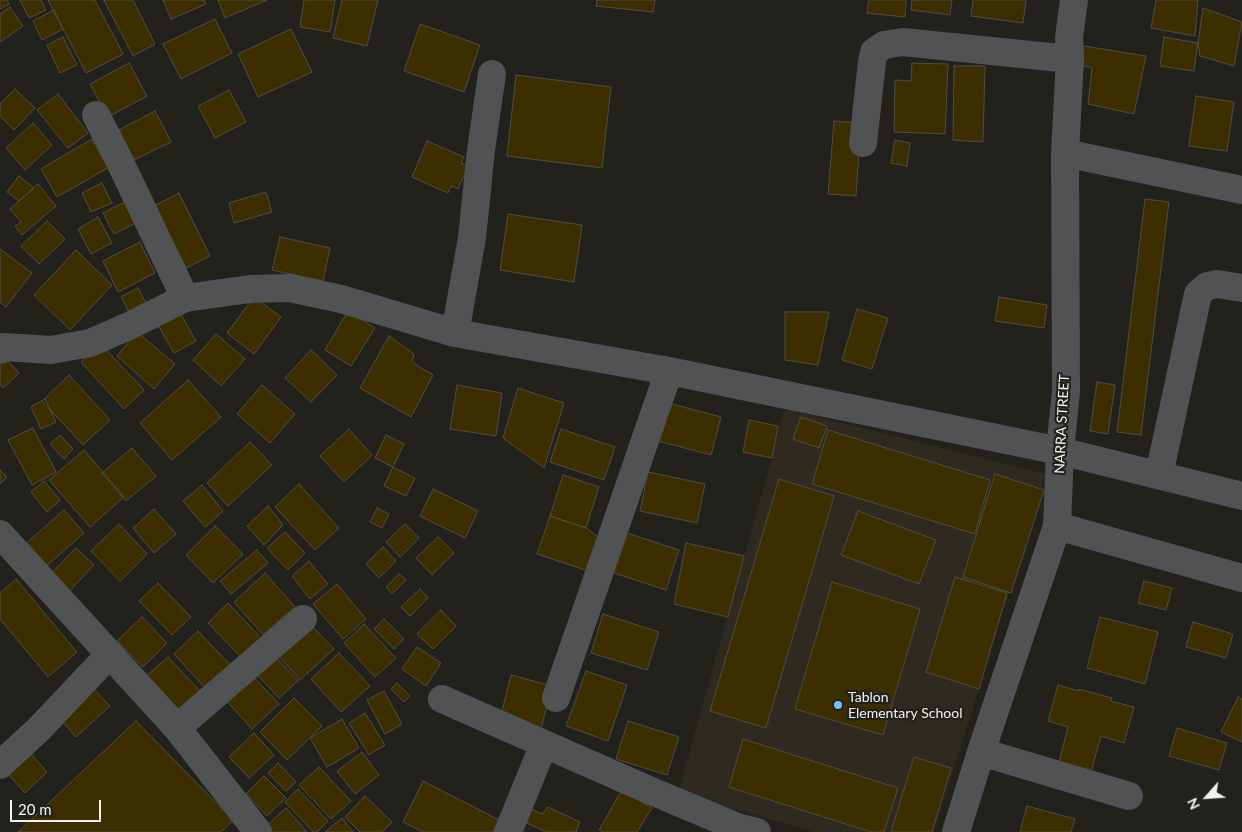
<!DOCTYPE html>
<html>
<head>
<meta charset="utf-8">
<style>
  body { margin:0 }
  #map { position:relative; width:1242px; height:832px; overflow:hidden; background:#23211c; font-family:Lato,sans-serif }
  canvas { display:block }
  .north { position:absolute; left:1182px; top:772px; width:50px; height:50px; -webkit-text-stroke:4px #23211c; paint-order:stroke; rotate:244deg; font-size:14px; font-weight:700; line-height:20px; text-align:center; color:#f3f1ee }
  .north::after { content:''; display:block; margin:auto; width:18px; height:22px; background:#f3f1ee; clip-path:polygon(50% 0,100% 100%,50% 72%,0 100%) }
  .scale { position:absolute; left:10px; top:800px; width:91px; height:22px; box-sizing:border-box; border:2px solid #f3f1ee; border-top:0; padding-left:6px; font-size:15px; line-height:18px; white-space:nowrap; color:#f3f1ee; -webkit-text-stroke:4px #23211c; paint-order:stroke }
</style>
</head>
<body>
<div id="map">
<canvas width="1242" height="832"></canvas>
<div class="north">N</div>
<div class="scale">20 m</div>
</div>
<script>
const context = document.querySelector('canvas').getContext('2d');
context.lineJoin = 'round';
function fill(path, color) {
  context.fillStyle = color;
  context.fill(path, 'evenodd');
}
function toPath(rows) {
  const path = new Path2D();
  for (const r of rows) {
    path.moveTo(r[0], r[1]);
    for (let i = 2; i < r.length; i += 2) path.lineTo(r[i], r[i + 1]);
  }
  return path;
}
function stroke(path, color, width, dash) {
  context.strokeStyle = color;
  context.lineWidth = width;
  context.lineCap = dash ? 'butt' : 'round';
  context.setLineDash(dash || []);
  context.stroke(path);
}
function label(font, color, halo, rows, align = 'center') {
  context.font = font + ' Lato,sans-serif';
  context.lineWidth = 4.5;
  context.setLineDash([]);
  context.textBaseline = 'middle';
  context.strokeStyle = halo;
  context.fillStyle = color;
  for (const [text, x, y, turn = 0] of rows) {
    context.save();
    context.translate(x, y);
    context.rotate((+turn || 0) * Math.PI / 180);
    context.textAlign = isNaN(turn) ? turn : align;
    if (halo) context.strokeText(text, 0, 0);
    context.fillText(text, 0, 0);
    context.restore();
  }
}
fill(toPath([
  [786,409,1046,474,934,832,814,832,678,793,772,458,778,426]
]), '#2e2a1f');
const building = toPath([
  [0,0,7,0,9,4,0,9,0,0],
  [20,0,41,0,46,10,29,18,20,0],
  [48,0,95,0,123,54,86,73,48,0],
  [104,0,133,0,155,44,133,56,104,0],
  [163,0,204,0,206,4,171,19,163,0],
  [218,0,267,0,225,18,218,0],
  [304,0,335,0,330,32,300,27,304,0],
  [342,0,378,0,367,46,333,38,342,0],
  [597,0,655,0,653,12,596,6,597,0],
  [869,0,906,0,905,17,867,13,869,0],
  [912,0,952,0,950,15,911,10,912,0],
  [973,0,1026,0,1023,23,971,16,973,0],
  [1156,0,1198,0,1195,36,1151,28,1156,0],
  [10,7,23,26,0,42,0,14,10,7],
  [1203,8,1242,22,1234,66,1200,56,1198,43,1203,8],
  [54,10,63,29,42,40,33,21,54,10],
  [215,19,232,53,181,79,163,44,215,19],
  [420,24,480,45,464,92,404,71,420,24],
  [291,29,312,72,258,97,238,54,291,29],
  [63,37,77,65,60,73,47,45,63,37],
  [1164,37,1198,43,1194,71,1160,66,1164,37],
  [1084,46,1146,56,1134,114,1088,104,1092,68,1080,65,1084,46],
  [129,63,147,96,108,117,90,84,129,63],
  [912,63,948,64,945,134,894,132,895,80,911,81,912,63],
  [954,66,985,66,983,142,953,140,954,66],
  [516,75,611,87,602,168,507,156,516,75],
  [15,89,35,108,14,130,0,116,0,104,15,89],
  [229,90,246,122,215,138,198,106,229,90],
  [58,94,88,133,68,148,37,110,58,94],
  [1196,96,1234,102,1227,151,1189,146,1196,96],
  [155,111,171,142,134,160,119,130,155,111],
  [834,121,861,123,856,196,828,194,834,121],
  [33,123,52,145,25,170,6,148,33,123],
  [92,139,108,168,57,197,41,169,92,139],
  [895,140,910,143,907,166,891,163,895,140],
  [427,141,464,157,461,163,468,166,458,189,451,186,448,193,412,177,427,141],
  [19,176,34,188,19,201,7,192,19,176],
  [102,183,112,203,91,212,82,193,102,183],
  [38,184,56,206,22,235,15,226,21,222,10,209,38,184],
  [266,192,272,212,234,223,229,203,266,192],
  [179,193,210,256,186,268,154,206,179,193],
  [133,198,143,219,114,234,103,213,133,198],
  [1145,199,1169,202,1141,435,1117,432,1145,199],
  [508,214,582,225,574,282,500,270,508,214],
  [98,217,112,243,91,254,78,229,98,217],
  [47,221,65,239,39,264,21,246,47,221],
  [280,237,330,248,323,281,272,270,280,237],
  [140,242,155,273,118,292,103,261,140,242],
  [0,249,32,273,6,307,0,302,0,249],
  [76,250,112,285,70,330,34,295,76,250],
  [138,288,148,307,131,316,121,297,138,288],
  [254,297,281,317,254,354,227,333,254,297],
  [999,297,1047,305,1044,328,995,321,999,297],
  [177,307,196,341,174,353,155,320,177,307],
  [857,309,888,318,872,369,842,360,857,309],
  [348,311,375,328,351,366,325,350,348,311],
  [785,312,829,312,818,365,785,360,785,312],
  [137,332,175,364,154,389,117,356,137,332],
  [216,334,245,359,221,386,193,360,216,334],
  [389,336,414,354,412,362,433,375,411,417,360,388,389,336],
  [101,344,144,390,124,409,81,362,101,344],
  [311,350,337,375,311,402,285,378,311,350],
  [2,354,19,373,3,388,0,384,0,356,2,354],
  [69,375,110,420,83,445,42,401,69,375],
  [188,380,221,417,172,460,140,423,188,380],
  [1097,382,1115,385,1108,434,1090,431,1097,382],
  [262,385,295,414,270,443,237,414,262,385],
  [457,385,502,393,496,436,450,429,457,385],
  [518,388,564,403,544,468,503,438,518,388],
  [45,399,56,422,41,429,31,407,45,399],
  [668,403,721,417,711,455,658,441,668,403],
  [801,417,827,426,819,448,793,439,801,417],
  [749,420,778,426,772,458,743,452,749,420],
  [33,428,56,472,32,485,8,440,33,428],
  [349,429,372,455,344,482,320,456,349,429],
  [561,429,615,447,604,480,550,462,561,429],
  [828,430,990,480,975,534,812,484,828,430],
  [60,435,73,449,64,459,50,444,60,435],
  [386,435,404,444,393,467,375,458,386,435],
  [250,442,272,465,228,506,207,483,250,442],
  [132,448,156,476,126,501,102,473,132,448],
  [84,450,124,497,90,527,49,480,84,450],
  [393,467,415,478,406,496,384,486,393,467],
  [0,470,7,477,0,484,0,470],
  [648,472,705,484,697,523,640,511,648,472],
  [995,474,1044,490,1011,593,963,577,995,474],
  [563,475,599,487,586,528,550,516,563,475],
  [779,479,834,496,766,728,710,711,779,479],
  [44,481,60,500,47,512,31,492,44,481],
  [299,484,339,528,315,550,275,507,299,484],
  [202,485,223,511,205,527,183,501,202,485],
  [433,489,478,511,465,538,420,516,433,489],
  [268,506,283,525,264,545,247,526,268,506],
  [377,508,389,514,382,528,370,522,377,508],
  [154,509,176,534,154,553,133,528,154,509],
  [64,510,84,533,42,570,22,547,64,510],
  [858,511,936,540,919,584,841,555,858,511],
  [550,516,586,528,598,537,588,571,537,554,550,516],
  [119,524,147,554,120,581,91,551,119,524],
  [405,524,419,538,400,557,386,542,405,524],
  [215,526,243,554,213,583,186,555,215,526],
  [285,532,305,553,288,570,267,548,285,532],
  [624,532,679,550,666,590,611,572,624,532],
  [438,537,454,553,432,575,416,558,438,537],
  [686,543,744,556,728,617,674,604,686,543],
  [383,547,396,561,379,578,366,564,383,547],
  [76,548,94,565,64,597,46,579,76,548],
  [257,550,268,563,231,594,220,581,257,550],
  [309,561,328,584,310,599,292,576,309,561],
  [265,573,295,607,263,635,234,602,265,573],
  [399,574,406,580,392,594,386,587,399,574],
  [955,577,1007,593,979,689,926,672,955,577],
  [16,579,77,652,48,677,0,619,0,593,16,579],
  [1144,581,1172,588,1166,610,1138,603,1144,581],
  [832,582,920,609,883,735,795,709,832,582],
  [158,583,191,617,172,635,139,601,158,583],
  [337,584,366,619,343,639,313,604,337,584],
  [420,589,428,598,410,616,401,607,420,589],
  [228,603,266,643,246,662,208,623,228,603],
  [441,610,456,626,433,649,417,634,441,610],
  [603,614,659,632,647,670,591,653,603,614],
  [142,617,167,643,143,667,117,641,142,617],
  [1100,617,1158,632,1145,684,1087,668,1100,617],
  [384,619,404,639,394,649,374,629,384,619],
  [1193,622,1233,634,1226,658,1186,647,1193,622],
  [309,623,334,649,300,680,276,653,309,623],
  [364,624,396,658,375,677,344,643,364,624],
  [198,631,234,669,209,692,174,654,198,631],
  [417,647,441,663,426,686,402,669,417,647],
  [271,652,298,681,279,698,253,670,271,652],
  [339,653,370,686,341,712,311,679,339,653],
  [168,657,201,692,178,714,144,678,168,657],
  [586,671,627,685,608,741,566,726,586,671],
  [250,673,279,704,252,729,223,697,250,673],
  [511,675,552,686,541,729,500,719,511,675],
  [397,683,410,696,404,702,391,689,397,683],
  [1058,685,1079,691,1079,689,1112,698,1111,701,1134,707,1124,743,1101,736,1091,772,1059,762,1068,727,1048,721,1058,685],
  [92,687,110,706,76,737,59,718,92,687],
  [384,691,402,724,385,734,367,700,384,691],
  [1238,697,1242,699,1242,742,1221,732,1238,697],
  [294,698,322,726,287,760,260,732,294,698],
  [365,713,385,745,369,755,349,723,365,713],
  [342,719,359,748,327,767,310,738,342,719],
  [136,721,233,820,221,832,18,832,136,721],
  [628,721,679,737,667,775,616,759,628,721],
  [1177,728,1227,743,1219,770,1169,756,1177,728],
  [254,733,274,755,249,778,229,757,254,733],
  [743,739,898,788,884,832,871,832,729,787,743,739],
  [362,752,379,775,355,794,337,771,362,752],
  [30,753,47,772,25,793,8,774,30,753],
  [914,757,951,768,932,832,891,832,914,757],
  [278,763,296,782,286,791,268,773,278,763],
  [319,767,351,801,331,819,299,785,319,767],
  [264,776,286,798,267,816,246,794,264,776],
  [423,781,499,820,493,832,423,832,403,822,423,781],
  [298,789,328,821,317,832,313,832,285,802,298,789],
  [622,790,652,808,637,832,603,832,599,830,622,790],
  [365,796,392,822,382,832,360,832,345,817,365,796],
  [523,805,542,814,548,807,580,822,576,832,546,832,518,819,523,805],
  [1027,806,1075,819,1071,832,1020,832,1027,806],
  [286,808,307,832,268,832,264,828,286,808],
  [342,818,353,832,325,832,342,818]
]);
fill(building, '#3d2e00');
stroke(building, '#4f4d47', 1);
stroke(toPath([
  [96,115,119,160,185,298],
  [863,143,872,62,874,52,884,45,903,42,1070,59],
  [1065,153,1242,190],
  [455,333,472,238,481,150,492,74],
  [0,350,4,347,51,350,90,343,129,326,185,298,250,289,290,288,341,299,455,333,669,371,1060,451,1242,496],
  [1159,475,1198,294,1207,286,1217,284,1242,288],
  [1057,526,1242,578],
  [0,534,177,728,258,832],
  [556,698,669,371],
  [442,699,649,790,737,827,757,832],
  [177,728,303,619],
  [981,752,1129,796],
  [0,765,39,729,109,655],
  [508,832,544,744],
  [956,832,981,752,1057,526,1060,451,1066,391,1065,153,1070,59,1069,37,1074,0]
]), '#505254', 28);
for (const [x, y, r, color] of [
  [838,705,5,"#6cc3f2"]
]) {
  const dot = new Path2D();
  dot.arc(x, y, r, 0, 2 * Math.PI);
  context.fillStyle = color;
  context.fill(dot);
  stroke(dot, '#23211c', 2);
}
label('14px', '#f3f1ee', '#23211c', [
  ["NARRA STREET",1062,424,-87]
]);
label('14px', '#f3f1ee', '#23211c', [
  ["Tablon",848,697],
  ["Elementary School",848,713]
], 'left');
</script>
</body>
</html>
